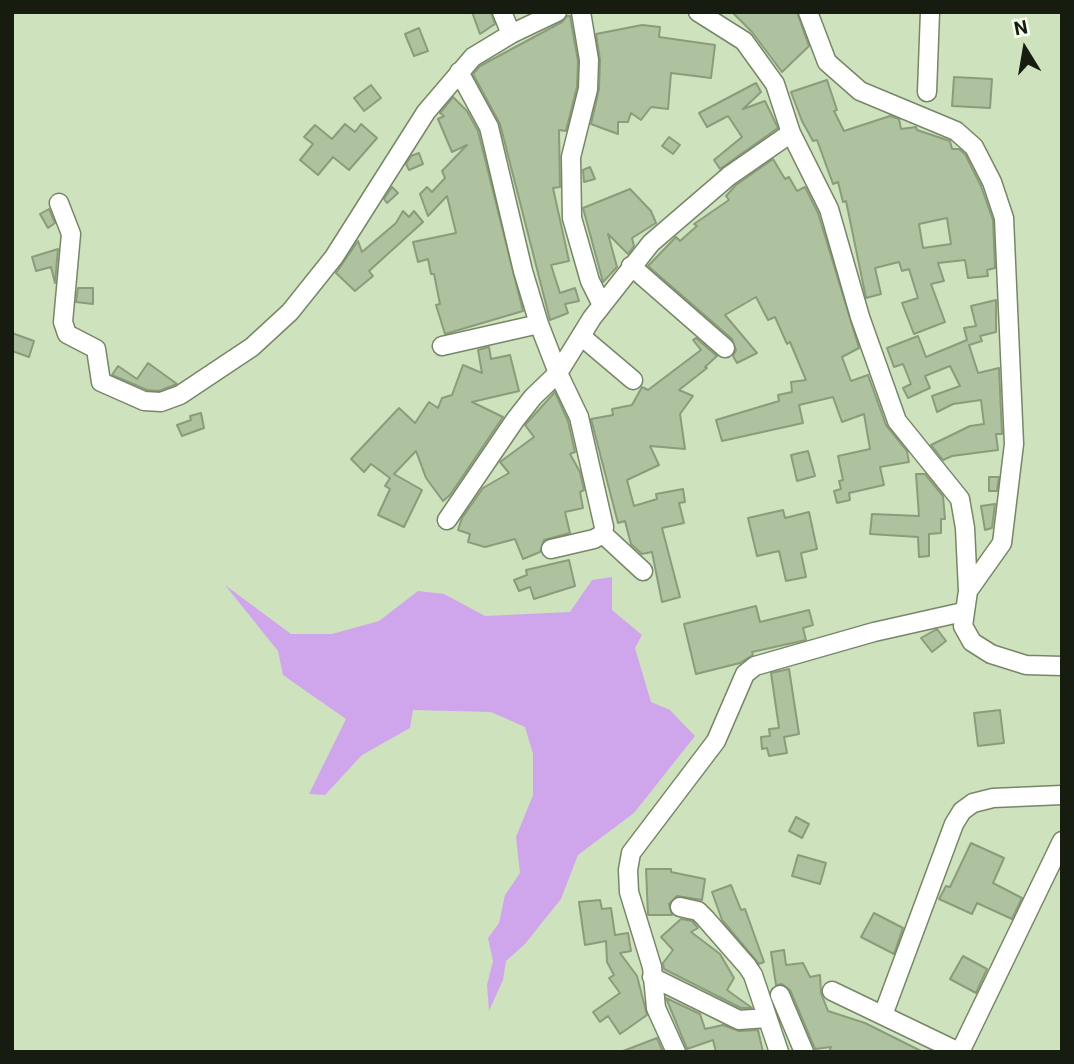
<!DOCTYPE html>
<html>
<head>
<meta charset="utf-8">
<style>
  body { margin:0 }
  #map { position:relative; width:1074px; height:1064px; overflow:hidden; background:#cfe2be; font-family:Roboto,sans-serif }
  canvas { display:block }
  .frame { position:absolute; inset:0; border:14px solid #161c0f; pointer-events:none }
  .north { position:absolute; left:990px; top:14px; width:70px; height:70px; -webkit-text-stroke:5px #f7fff0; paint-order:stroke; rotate:349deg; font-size:19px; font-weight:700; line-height:28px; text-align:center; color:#161c0f }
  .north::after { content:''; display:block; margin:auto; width:24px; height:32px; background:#161c0f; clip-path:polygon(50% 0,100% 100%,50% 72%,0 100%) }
</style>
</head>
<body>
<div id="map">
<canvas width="1074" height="1064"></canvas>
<div class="frame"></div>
<div class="north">N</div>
</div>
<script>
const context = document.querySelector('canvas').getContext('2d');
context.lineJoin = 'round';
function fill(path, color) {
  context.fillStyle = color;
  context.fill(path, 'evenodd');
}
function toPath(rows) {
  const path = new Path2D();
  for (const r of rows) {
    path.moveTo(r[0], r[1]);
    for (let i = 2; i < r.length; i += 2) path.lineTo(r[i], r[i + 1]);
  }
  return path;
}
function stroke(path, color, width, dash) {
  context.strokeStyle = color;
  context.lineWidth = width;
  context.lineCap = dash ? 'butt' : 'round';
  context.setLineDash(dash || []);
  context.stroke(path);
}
fill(toPath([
  [612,577,612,610,642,635,635,648,651,702,670,710,695,736,634,813,578,855,561,899,525,944,506,961,503,980,489,1011,487,985,493,961,488,938,499,923,505,895,520,873,516,837,533,795,533,754,525,727,491,712,413,710,410,728,362,755,325,795,309,794,346,719,283,675,278,651,225,585,291,634,332,634,379,621,418,591,444,594,485,616,570,612,592,580]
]), '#cfa6eb');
const building = toPath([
  [472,12,491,12,495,24,480,34,472,12],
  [732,12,797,12,809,46,782,72,752,32,732,12],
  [567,16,570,16,578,61,577,87,566,131,559,130,560,187,553,188,569,261,551,265,560,293,575,288,579,301,565,304,568,313,550,320,500,124,473,74,480,66,562,22,567,16],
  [642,25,660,27,659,37,715,45,711,78,671,73,668,109,651,107,641,120,631,113,628,122,618,122,618,134,591,124,599,89,600,60,596,34,642,25],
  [419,28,428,51,414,56,405,34,419,28],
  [954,77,992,79,990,108,952,106,954,77],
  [827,80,837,110,834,111,844,131,890,116,899,119,901,129,916,127,917,130,950,141,952,149,959,149,965,154,981,186,993,220,995,268,987,270,988,276,968,278,965,260,938,263,944,281,931,284,945,322,914,334,902,303,918,298,909,269,902,271,899,262,875,268,881,294,866,298,846,201,843,202,838,182,833,184,817,140,813,141,802,121,791,92,827,80],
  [947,218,951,244,923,248,919,224,947,218],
  [756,83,761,92,743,109,765,101,778,128,720,169,714,160,742,137,728,116,707,127,699,113,756,83],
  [371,85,381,98,364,111,354,98,371,85],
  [453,97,467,111,478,131,523,311,445,334,436,305,440,304,434,274,431,274,428,259,418,262,413,242,456,233,447,196,428,216,420,194,427,187,432,192,445,178,442,171,467,145,452,152,438,119,444,116,440,113,453,97],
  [345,124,355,132,361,124,377,138,349,170,333,157,318,175,300,160,313,144,304,137,315,125,332,139,345,124],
  [669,137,680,145,673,154,662,146,669,137],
  [419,153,423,164,409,170,406,164,411,156,419,153],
  [773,159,785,179,789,177,797,191,805,187,818,213,859,348,842,357,851,381,868,375,886,425,907,451,909,462,880,467,884,485,849,493,850,500,837,503,834,491,841,489,839,481,843,480,838,456,870,449,864,414,842,422,833,397,799,405,803,423,722,441,716,420,779,401,778,395,792,392,791,382,806,380,790,342,787,344,775,317,768,320,756,297,725,315,757,353,737,363,733,356,736,350,732,339,648,266,676,237,680,241,697,226,694,224,729,200,726,196,736,185,773,159],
  [590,167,595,179,584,182,583,170,590,167],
  [392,187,398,193,387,203,384,199,392,187],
  [630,189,651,211,656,223,632,238,634,246,628,254,608,234,617,267,603,282,583,208,630,189],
  [49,209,55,223,48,228,40,214,49,209],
  [403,211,409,217,414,211,423,222,369,271,373,276,355,291,336,273,358,241,362,252,396,223,403,211],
  [58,249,55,283,51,267,36,271,32,257,58,249],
  [78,288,93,288,93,304,76,302,78,288],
  [996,300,996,332,980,336,982,341,969,345,978,373,999,368,1002,434,996,434,998,450,952,456,943,460,931,445,970,426,984,424,981,400,953,404,937,412,932,396,960,386,950,366,925,376,930,388,908,398,903,388,911,384,903,364,894,367,887,348,918,336,926,357,967,340,964,328,976,326,971,306,996,300],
  [12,333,34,341,29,357,12,351,12,333],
  [696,338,717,356,705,367,707,368,679,390,693,396,680,414,685,449,650,446,659,465,627,480,634,506,657,499,656,494,683,489,685,502,679,503,684,523,662,528,680,597,662,602,652,552,642,554,631,544,625,521,618,523,591,419,613,415,612,409,632,405,642,387,648,390,701,350,693,340,696,338],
  [489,347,491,359,510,355,519,391,472,402,503,417,450,495,443,501,426,478,416,451,394,474,422,490,404,527,378,515,390,489,385,486,390,478,371,464,364,472,351,459,399,408,415,423,429,402,438,408,442,398,452,395,463,365,482,373,478,350,489,347],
  [148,363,177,384,159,391,147,390,112,375,118,366,137,379,148,363],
  [555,392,568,421,575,452,570,454,580,472,584,490,580,492,583,508,565,512,570,533,544,540,540,552,523,559,515,539,485,547,468,542,470,534,458,530,462,518,483,488,509,473,500,462,534,437,525,425,555,392],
  [201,413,204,428,182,436,177,425,191,420,190,416,201,413],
  [808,451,815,476,797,481,791,455,808,451],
  [916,474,925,474,943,496,945,519,941,519,941,533,929,534,929,556,919,557,918,537,870,534,872,514,919,516,916,474],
  [989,477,999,477,997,491,989,491,989,477],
  [995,504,992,528,985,530,981,506,995,504],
  [783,510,785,518,809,512,817,549,801,553,806,577,786,581,779,551,757,556,748,518,783,510],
  [569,560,575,586,534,599,530,587,519,591,514,580,527,575,526,570,569,560],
  [756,606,760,622,809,610,813,625,803,628,806,640,752,652,753,655,740,663,696,674,684,624,756,606],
  [937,629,946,641,932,652,921,638,937,629],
  [789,669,799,734,784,737,787,753,769,756,767,748,762,749,761,737,770,736,769,729,779,728,771,673,789,669],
  [1000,710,1004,743,978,746,974,713,1000,710],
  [796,817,809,824,802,838,789,831,796,817],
  [971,843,1004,858,993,883,1022,898,1012,919,977,903,972,914,939,899,946,886,950,887,971,843],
  [798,855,826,863,820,884,792,876,798,855],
  [646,869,671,869,671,872,705,879,702,900,677,896,669,904,672,915,648,915,646,869],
  [731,885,741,910,745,909,764,962,759,964,722,920,712,892,731,885],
  [600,900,602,909,611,908,615,935,628,933,631,951,620,953,637,976,647,1015,620,1034,608,1016,600,1022,593,1012,620,993,609,978,614,975,607,962,606,941,585,945,579,902,600,900],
  [874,913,903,928,894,954,861,937,874,913],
  [681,919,692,921,698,928,691,932,720,954,734,978,727,990,752,1008,741,1008,664,969,663,963,673,950,661,937,681,919],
  [784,950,786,965,803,963,810,977,820,975,821,993,828,1011,865,1023,923,1052,829,1052,831,1047,815,1049,790,990,782,984,776,985,771,952,784,950],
  [963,956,987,969,976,993,950,979,963,956],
  [666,998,700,1014,705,1029,723,1025,739,1031,758,1030,763,1052,716,1052,713,1040,687,1049,666,998],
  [657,1038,663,1052,623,1052,623,1051,657,1038]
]);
fill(building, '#afc29f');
stroke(building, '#8a9c7b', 2);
const minor = toPath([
  [502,12,511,34],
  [581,12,589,60,588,89,571,157,572,218,590,281,602,305],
  [698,12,744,41,775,84,791,133,829,209,860,317,897,421,960,499,965,528,968,591,963,626,972,642,991,654,1026,665,1062,666],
  [808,12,827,62,860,91,956,131,974,147,992,182,1004,218,1014,444,1002,543,968,591],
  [459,72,489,127,523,271,539,324,558,373,592,318,651,243,729,176,791,133],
  [927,92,930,12],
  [59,203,71,234,63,322,67,334,96,349,101,382,144,401,161,402,180,395,252,347,290,312,334,257,426,112,473,57,511,34,557,12],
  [631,266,725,348],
  [581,336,633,380],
  [442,346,539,324],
  [447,520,515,420,533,397,558,373,579,417,604,527,603,534,594,539,551,549],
  [603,534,643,571],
  [680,907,698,911,705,918,747,966,753,975,779,1052],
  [652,977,739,1020,767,1018],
  [832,991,959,1052],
  [780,995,804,1052],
  [883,1015,954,824,962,811,973,803,993,798,1062,795],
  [676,1052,656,1008,652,967,629,892,628,870,631,853,716,741,745,674,755,666,874,632,963,612],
  [960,1052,1062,841]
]);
stroke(minor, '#768766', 21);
stroke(minor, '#fff', 18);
</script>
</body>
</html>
